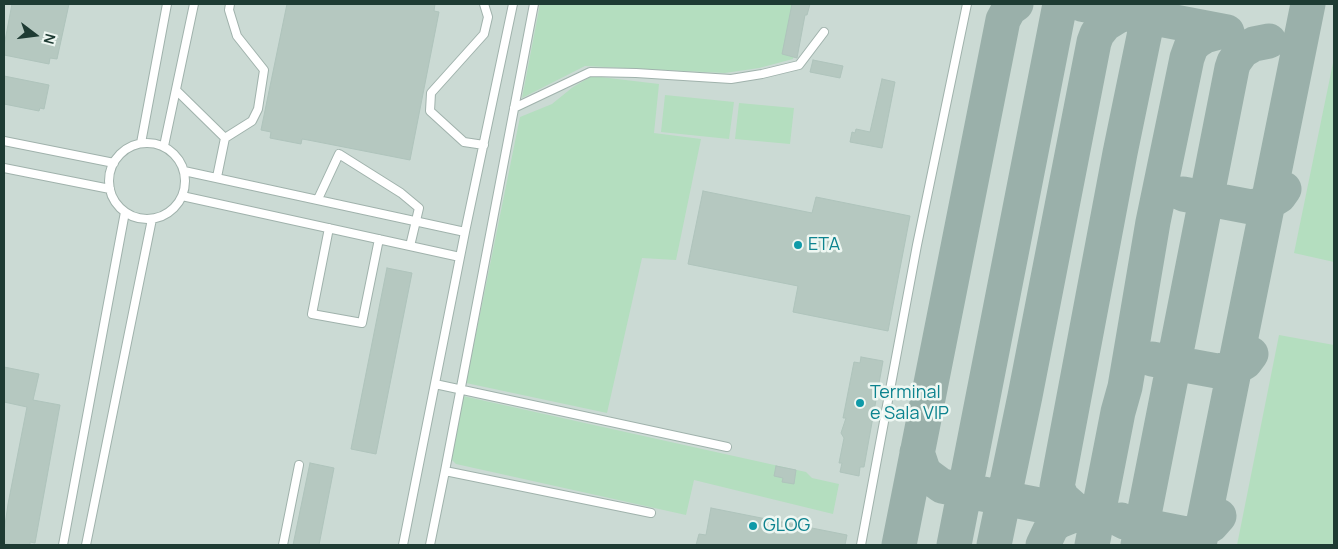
<!DOCTYPE html>
<html>
<head>
<meta charset="utf-8">
<style>
  body { margin:0 }
  #map { position:relative; width:1338px; height:549px; overflow:hidden; background:#ddeae5; font-family:Manrope,sans-serif }
  canvas { display:block }
  .frame { position:absolute; inset:0; border:5px solid #1e3b33; pointer-events:none }
  .north { position:absolute; left:10px; top:10px; width:50px; height:50px; -webkit-text-stroke:4px #eef7f2; paint-order:stroke; rotate:105deg; font-size:14px; font-weight:700; line-height:20px; text-align:center; color:#1e3b33 }
  .north::after { content:''; display:block; margin:auto; width:18px; height:22px; background:#1e3b33; clip-path:polygon(50% 0,100% 100%,50% 72%,0 100%) }
</style>
</head>
<body>
<div id="map">
<canvas width="1338" height="549"></canvas>
<div class="frame"></div>
<div class="north">N</div>
</div>
<script>
const context = document.querySelector('canvas').getContext('2d');
context.lineJoin = 'round';
function fill(path, color) {
  context.fillStyle = color;
  context.fill(path, 'evenodd');
}
function toPath(rows) {
  const path = new Path2D();
  for (const r of rows) {
    if (r.length === 3) {
      path.moveTo(r[0] + r[2], r[1]);
      path.arc(r[0], r[1], r[2], 0, 2 * Math.PI);
      continue;
    }
    path.moveTo(r[0], r[1]);
    for (let i = 2; i < r.length; i += 2) path.lineTo(r[i], r[i + 1]);
  }
  return path;
}
function stroke(path, color, width, dash) {
  context.strokeStyle = color;
  context.lineWidth = width;
  context.lineCap = dash ? 'butt' : 'round';
  context.setLineDash(dash || []);
  context.stroke(path);
}
function label(font, color, halo, rows, align = 'center') {
  context.font = font + ' Manrope,sans-serif';
  context.lineWidth = 5;
  context.setLineDash([]);
  context.textBaseline = 'middle';
  context.strokeStyle = halo;
  context.fillStyle = color;
  for (const [text, x, y, turn = 0] of rows) {
    context.save();
    context.translate(x, y);
    context.rotate((+turn || 0) * Math.PI / 180);
    context.textAlign = isNaN(turn) ? turn : align;
    if (halo) context.strokeText(text, 0, 0);
    context.fillText(text, 0, 0);
    context.restore();
  }
}
fill(toPath([
  [4,4,1334,4,1334,545,4,545]
]), '#cbdad4');
fill(toPath([
  [540,4,805,4,793,59,759,68,725,73,585,66,522,98],
  [1334,58,1334,262,1294,253],
  [592,76,659,84,654,133,701,139,676,260,642,258,607,413,466,383,520,117,552,104,573,87],
  [665,95,734,102,729,139,661,132],
  [739,103,794,108,790,144,735,139],
  [1279,335,1334,345,1334,545,1237,545],
  [463,396,806,472,812,478,839,484,833,514,694,480,686,515,456,464,450,458,450,452]
]), '#b4debf');
stroke(toPath([
  [1081,4,1227,32],
  [1183,194,1251,207,1268,203,1279,196,1284,189],
  [1152,359,1217,371,1235,368,1245,362,1251,354],
  [917,452,923,470,927,475,942,486,1085,514],
  [1121,520,1125,522,1186,534,1203,530,1211,525,1219,516],
  [899,545,1003,20,1009,9,1016,4],
  [954,545,1060,4],
  [994,545,1025,396,1094,42,1097,34,1105,24,1118,16,1128,13],
  [1043,545,1052,526,1059,521,1079,513,1062,498,1057,487,1120,153,1148,17],
  [1092,545,1118,412,1125,387,1153,222,1187,58,1191,47,1197,41,1205,36,1223,31],
  [1138,545,1232,68,1234,62,1242,51,1254,44,1269,41],
  [1199,545,1308,4]
]), '#9ab0aa', 35);
const building = toPath([
  [12,4,69,4,57,59,50,58,49,64,4,55,4,46,12,4],
  [287,4,435,4,434,11,439,12,410,160,308,140,302,139,301,144,270,138,271,132,261,130,287,4],
  [792,4,810,4,807,15,805,15,797,58,782,54,792,4],
  [813,60,843,66,840,78,810,72,813,60],
  [4,76,49,85,44,109,40,108,39,111,4,104,4,76],
  [882,79,895,82,882,148,850,142,852,132,855,133,856,129,870,132,882,79],
  [703,191,812,213,816,197,910,216,888,331,793,312,798,286,688,264,703,191],
  [387,268,412,273,376,454,351,449,387,268],
  [861,357,883,361,864,467,860,467,859,476,840,472,842,463,839,463,844,438,841,433,846,418,843,418,854,362,860,363,861,357],
  [4,367,39,374,33,400,60,405,35,543,30,542,30,545,4,544,4,532,8,504,27,407,4,402,4,367],
  [310,463,334,468,319,545,293,545,310,463],
  [776,466,796,470,794,484,782,482,783,478,774,476,776,466],
  [711,508,847,535,845,545,696,545,699,534,706,535,711,508]
]);
fill(building, '#b5c8c0');
stroke(building, '#afc4bc', 1);
const service = toPath([
  [176,90,225,138],
  [514,108,590,72,636,73,731,79,762,74,799,65,824,32],
  [4,141,114,163],
  [141,143,167,4],
  [147,181,38],
  [484,145,464,142,430,111,431,93,484,34,488,17,484,4],
  [164,146,194,4],
  [4,168,110,189],
  [184,171,465,232],
  [217,177,225,138,252,121,258,109,264,70,237,36,229,10,230,4],
  [182,196,460,257],
  [318,199,339,154,401,193,419,208,410,246],
  [329,228,312,314,362,323,379,239],
  [435,384,727,447],
  [445,471,651,513],
  [63,545,125,212],
  [86,545,152,219],
  [283,545,299,465],
  [403,545,465,232,513,4],
  [430,545,445,471,534,4],
  [861,545,917,245,967,4]
]);
stroke(service, '#a0b2ac', 10);
stroke(service, '#fff', 8);
for (const [x, y, r, color] of [
  [798,245,5,"#0f9aa8"],
  [860,403,5,"#0f9aa8"],
  [753,526,5,"#0f9aa8"]
]) {
  const dot = new Path2D();
  dot.arc(x, y, r, 0, 2 * Math.PI);
  context.fillStyle = color;
  context.fill(dot);
  stroke(dot, '#eef7f2', 2);
}
label('18px', '#0d838f', '#eef7f2', [
  ["ETA",808,245],
  ["Terminal",870,393],
  ["e Sala VIP",870,414],
  ["GLOG",763,526]
], 'left');
</script>
</body>
</html>
